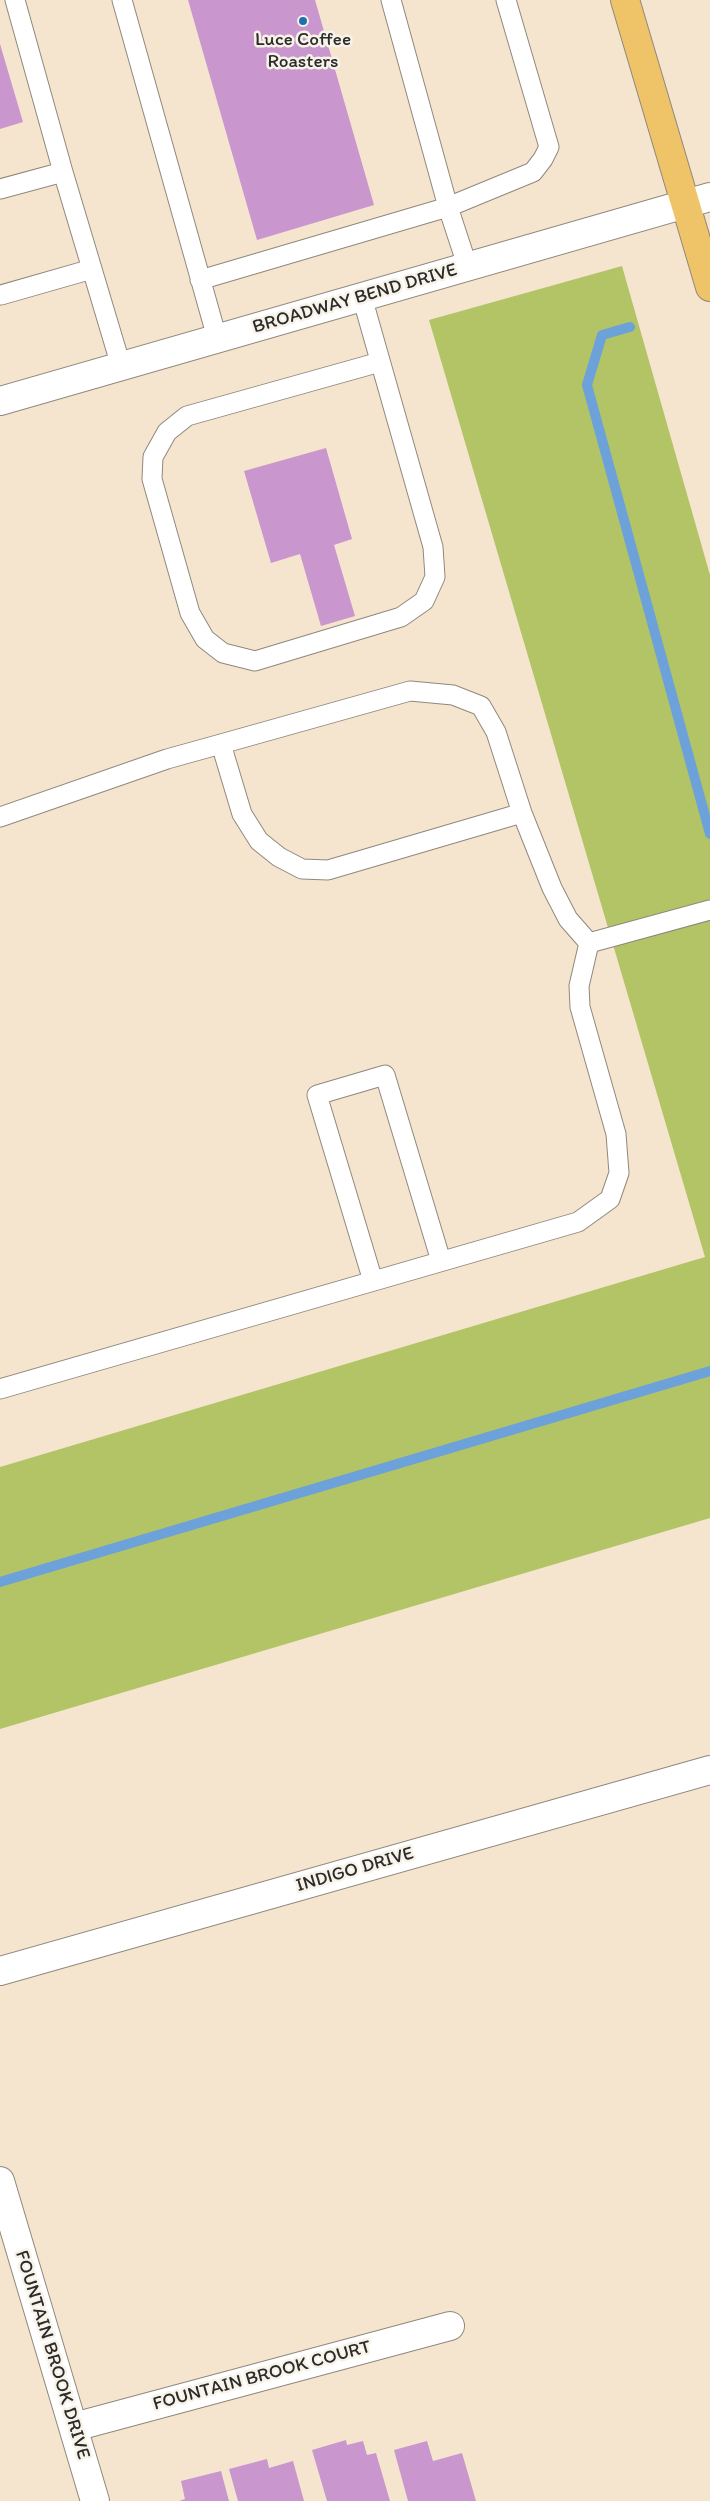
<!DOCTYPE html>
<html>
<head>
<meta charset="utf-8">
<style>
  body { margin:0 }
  canvas { display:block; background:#f5e5cf }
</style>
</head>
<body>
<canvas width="710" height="2501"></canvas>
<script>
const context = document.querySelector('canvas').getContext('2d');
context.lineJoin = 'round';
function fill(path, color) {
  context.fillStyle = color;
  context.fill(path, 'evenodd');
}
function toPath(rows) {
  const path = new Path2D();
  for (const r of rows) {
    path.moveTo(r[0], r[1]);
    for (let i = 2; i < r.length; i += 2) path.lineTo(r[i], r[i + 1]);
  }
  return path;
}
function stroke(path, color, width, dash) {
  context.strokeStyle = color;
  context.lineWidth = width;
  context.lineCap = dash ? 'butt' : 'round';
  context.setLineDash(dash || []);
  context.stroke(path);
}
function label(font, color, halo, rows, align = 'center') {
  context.font = font + ' Itim,sans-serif';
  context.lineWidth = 5;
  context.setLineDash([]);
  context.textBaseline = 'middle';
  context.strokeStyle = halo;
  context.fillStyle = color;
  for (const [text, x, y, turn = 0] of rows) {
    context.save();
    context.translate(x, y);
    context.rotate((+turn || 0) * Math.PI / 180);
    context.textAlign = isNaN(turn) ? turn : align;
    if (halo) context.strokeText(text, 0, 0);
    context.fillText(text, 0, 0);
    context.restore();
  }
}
fill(toPath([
  [622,266,710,575,710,1518,0,1729,0,1467,705,1257,429,320]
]), '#b3c466');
stroke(toPath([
  [630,327,602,335,587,385,710,834],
  [0,1582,710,1371]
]), '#6da1d9', 10);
fill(toPath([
  [188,0,315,0,374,205,257,240],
  [0,44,23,122,0,129],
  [326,448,352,539,334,545,355,616,321,626,300,554,271,563,244,471],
  [346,2440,347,2445,363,2441,367,2455,376,2453,390,2501,327,2501,312,2450],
  [427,2441,433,2461,462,2453,476,2501,408,2501,394,2450],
  [267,2459,269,2468,293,2461,304,2501,238,2501,229,2469],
  [221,2471,229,2501,179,2501,185,2499,181,2481]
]), '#c996ce');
const service = toPath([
  [15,0,63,172,121,366],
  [122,0,217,338],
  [0,189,63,172],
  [468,268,448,207,533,172,543,159,549,147,506,0],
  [200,280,448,207,391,0],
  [1,295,92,269],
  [362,297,433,547,435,577,424,601,401,617,255,661,223,653,205,639,190,613,152,479,153,457,167,432,187,416,380,362],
  [522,813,328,870,302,869,279,857,259,841,242,814,221,744,410,691,453,695,481,706,496,732,522,813,552,888,568,919,589,943],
  [0,817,167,759,221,744],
  [589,943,710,910],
  [373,1281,317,1095,385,1075,441,1261],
  [0,1389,578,1222,610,1199,619,1173,616,1134,580,1007,579,986,589,943]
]);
const minor = toPath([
  [0,401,710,197],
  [0,1971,710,1770],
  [0,2181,95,2501],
  [74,2427,450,2326]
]);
const primary = toPath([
  [625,0,710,287]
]);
stroke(service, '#90887d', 21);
stroke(minor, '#90887d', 30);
stroke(primary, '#90887d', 30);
stroke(service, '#fff', 19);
stroke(minor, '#fff', 28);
stroke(primary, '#efc469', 28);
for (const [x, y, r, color] of [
  [303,21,5,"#1f6fb2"]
]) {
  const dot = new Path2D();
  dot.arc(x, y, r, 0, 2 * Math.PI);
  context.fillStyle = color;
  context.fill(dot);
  stroke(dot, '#f7f3e8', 2);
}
label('19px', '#2b2b2b', '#f7f3e8', [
  ["Luce Coffee",303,40],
  ["Roasters",303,62]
]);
label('19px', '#2b2b2b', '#f7f3e8', [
  ["BROADWAY BEND DRIVE",355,299,-16],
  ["INDIGO DRIVE",355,1870,-16],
  ["FOUNTAIN BROOK DRIVE",52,2355,73],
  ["FOUNTAIN BROOK COURT",262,2376,-15]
]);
</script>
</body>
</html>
